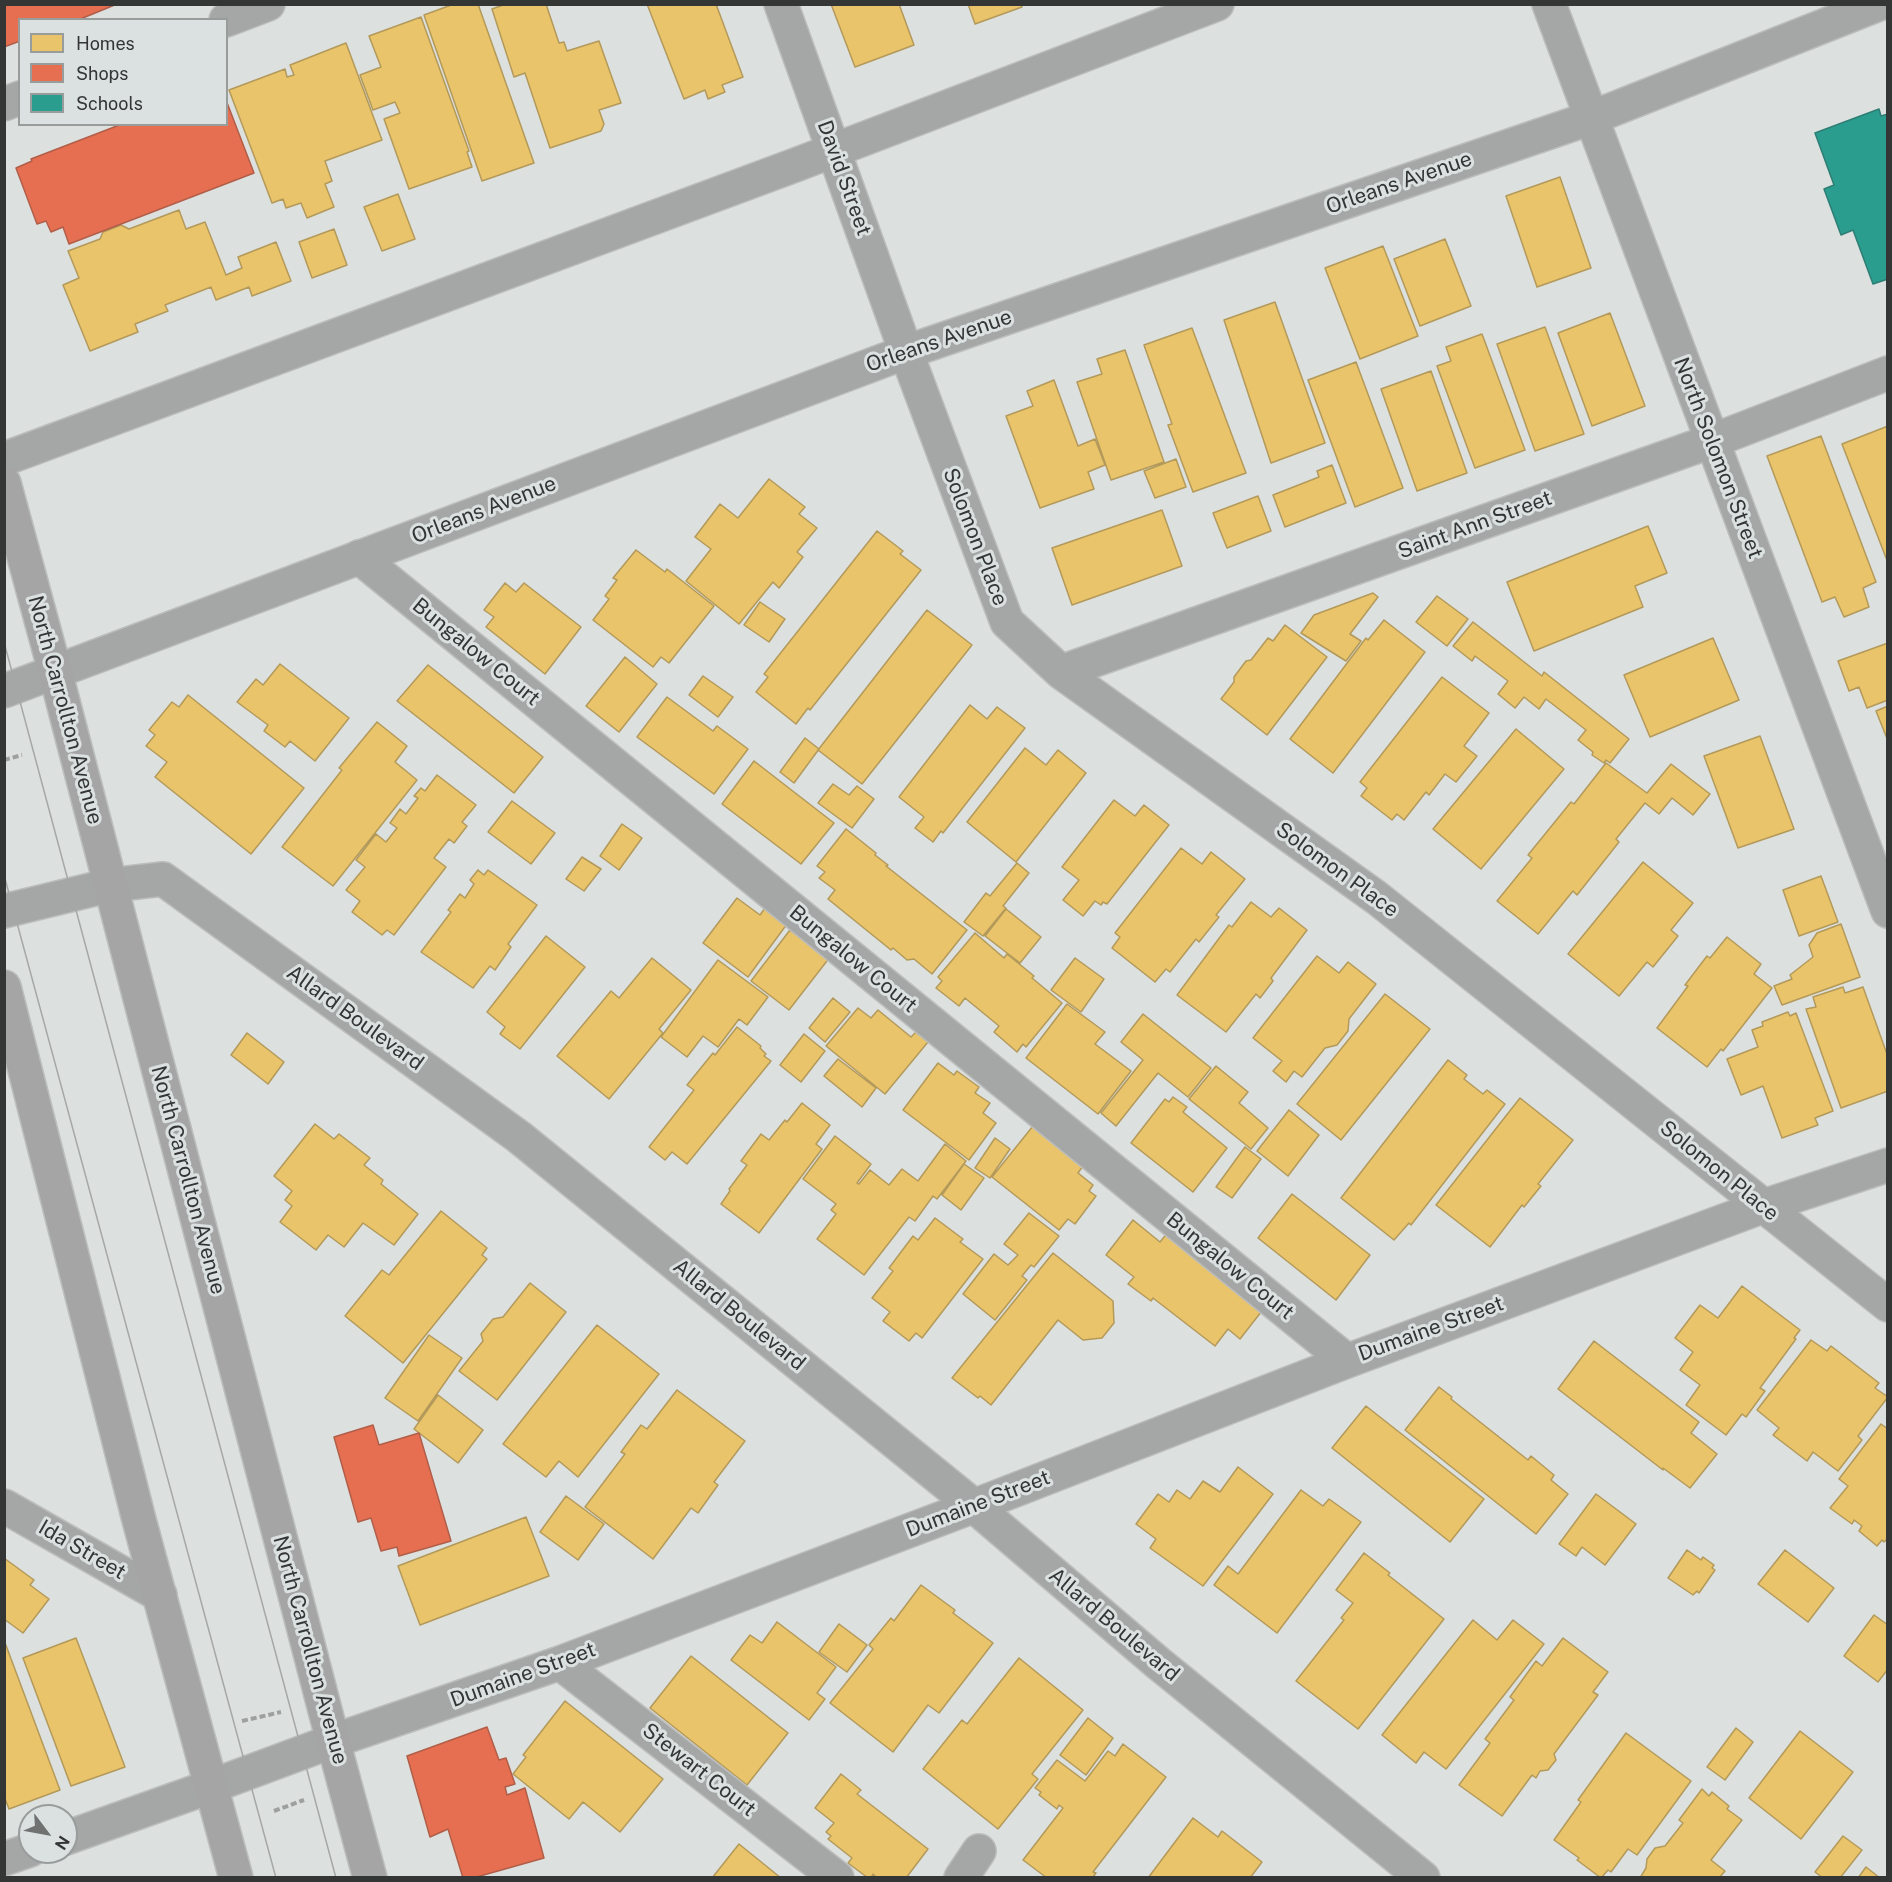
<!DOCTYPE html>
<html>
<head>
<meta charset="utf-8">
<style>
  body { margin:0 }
  #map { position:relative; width:1892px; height:1882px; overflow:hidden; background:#dce0df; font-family:"Public Sans",sans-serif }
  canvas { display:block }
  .frame { position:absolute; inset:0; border:6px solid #343636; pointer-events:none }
  .legend { position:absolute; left:18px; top:18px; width:210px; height:108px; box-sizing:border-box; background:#dbe1e0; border:2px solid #989d9c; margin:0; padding:8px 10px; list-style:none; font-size:18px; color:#343636 }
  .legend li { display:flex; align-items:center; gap:12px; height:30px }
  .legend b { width:30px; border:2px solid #989d9c }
  .north { position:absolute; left:18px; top:1804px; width:60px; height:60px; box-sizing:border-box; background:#dbe1e0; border:2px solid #989d9c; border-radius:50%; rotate:122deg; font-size:16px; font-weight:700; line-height:24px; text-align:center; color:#343636 }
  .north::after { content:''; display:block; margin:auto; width:21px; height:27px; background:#6f7271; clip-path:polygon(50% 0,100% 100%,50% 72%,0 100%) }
</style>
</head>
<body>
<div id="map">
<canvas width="1892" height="1882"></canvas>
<div class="frame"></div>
<ul class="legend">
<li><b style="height:16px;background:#e9c46a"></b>Homes</li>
<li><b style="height:16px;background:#e76f51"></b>Shops</li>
<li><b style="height:16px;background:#2a9d8f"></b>Schools</li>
</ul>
<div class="north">N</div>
</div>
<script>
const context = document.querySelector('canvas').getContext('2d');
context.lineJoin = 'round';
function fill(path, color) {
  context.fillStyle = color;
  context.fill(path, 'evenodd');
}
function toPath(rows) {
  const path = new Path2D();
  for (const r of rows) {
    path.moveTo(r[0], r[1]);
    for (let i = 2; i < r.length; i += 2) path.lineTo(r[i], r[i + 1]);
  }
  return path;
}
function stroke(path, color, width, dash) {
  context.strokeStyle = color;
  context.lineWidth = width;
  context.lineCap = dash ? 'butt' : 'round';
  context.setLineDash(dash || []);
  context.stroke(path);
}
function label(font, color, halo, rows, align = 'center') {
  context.font = font + ' "Public Sans",sans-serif';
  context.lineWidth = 6;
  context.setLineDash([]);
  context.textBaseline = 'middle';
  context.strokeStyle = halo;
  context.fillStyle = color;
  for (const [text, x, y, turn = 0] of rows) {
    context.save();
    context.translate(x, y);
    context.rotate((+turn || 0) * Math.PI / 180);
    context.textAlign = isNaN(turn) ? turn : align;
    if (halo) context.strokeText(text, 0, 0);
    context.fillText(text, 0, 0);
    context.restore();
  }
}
const homes = toPath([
  [454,4,478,4,534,163,482,181,424,15,454,4],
  [506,4,546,4,559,43,564,42,567,51,599,41,621,103,599,110,604,124,601,131,550,148,525,73,514,77,492,9,506,4],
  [647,4,716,4,743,77,722,85,725,92,708,99,705,90,684,99,647,4],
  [831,4,899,4,914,45,855,67,831,4],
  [968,4,1021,4,1022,7,975,24,968,4],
  [421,17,469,151,467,152,472,167,409,189,384,119,400,113,395,102,373,110,360,75,381,67,369,36,421,17],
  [346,43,382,140,325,161,332,181,325,184,334,207,307,218,301,203,286,208,283,199,272,203,229,90,285,69,287,77,294,75,290,65,346,43],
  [1560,177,1591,268,1537,287,1506,196,1560,177],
  [398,194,415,239,382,251,364,207,398,194],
  [179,210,186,229,205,222,226,275,242,268,238,257,276,242,291,281,252,296,249,287,216,300,211,287,165,305,168,311,135,324,138,332,90,351,63,285,79,278,68,251,100,239,103,232,121,225,129,229,179,210],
  [334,229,347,265,312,278,299,242,334,229],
  [1445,239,1471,306,1420,326,1394,259,1445,239],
  [1383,246,1418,336,1360,359,1325,268,1383,246],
  [1275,302,1325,443,1271,463,1224,320,1275,302],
  [1610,313,1645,406,1592,426,1558,333,1610,313],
  [1545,327,1584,434,1535,451,1497,344,1545,327],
  [1192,328,1246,473,1193,492,1168,425,1172,424,1144,345,1192,328],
  [1482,334,1525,450,1475,468,1437,366,1451,361,1446,347,1482,334],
  [1125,350,1164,462,1111,480,1077,382,1102,374,1097,359,1125,350],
  [1356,362,1403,488,1355,507,1308,380,1356,362],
  [1431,371,1467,473,1417,491,1381,389,1431,371],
  [1054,380,1078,446,1095,439,1105,465,1088,472,1094,489,1040,508,1006,416,1033,406,1027,391,1054,380],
  [1888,426,1888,563,1842,444,1888,426],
  [1821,436,1876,582,1863,588,1869,607,1844,617,1835,597,1822,602,1767,456,1821,436],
  [1176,459,1186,487,1155,498,1144,471,1176,459],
  [1332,465,1346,503,1285,527,1273,495,1319,477,1317,471,1332,465],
  [769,479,805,507,799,514,817,528,797,552,803,557,779,588,773,582,739,624,686,581,711,549,695,537,720,504,738,518,769,479],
  [1258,496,1271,531,1227,548,1213,513,1258,496],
  [1162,510,1182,566,1072,605,1052,548,1162,510],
  [1648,526,1667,573,1635,586,1643,607,1534,651,1507,582,1648,526],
  [877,531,903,551,900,554,921,570,810,710,808,708,796,724,756,692,768,677,764,674,877,531],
  [636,550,665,572,667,569,714,606,669,663,661,657,653,667,593,620,609,599,605,596,617,580,613,578,636,550],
  [505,583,516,592,524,583,581,627,545,674,486,627,494,617,484,610,505,583],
  [1373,593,1378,597,1350,634,1361,641,1346,661,1301,633,1314,615,1373,593],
  [1437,596,1468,619,1447,646,1416,622,1437,596],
  [760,602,785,619,769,642,744,625,760,602],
  [927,610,972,645,862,784,818,750,927,610],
  [1384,620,1425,652,1333,773,1290,739,1366,638,1368,640,1384,620],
  [1473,622,1542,676,1544,672,1629,739,1610,763,1606,760,1604,763,1592,755,1593,752,1578,740,1586,730,1546,699,1539,709,1524,697,1515,708,1498,694,1508,681,1475,656,1472,661,1453,646,1473,622],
  [1285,625,1327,657,1267,735,1221,699,1234,682,1234,677,1246,661,1251,660,1268,638,1273,641,1285,625],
  [1713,638,1739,700,1650,737,1624,675,1713,638],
  [1888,643,1888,700,1867,708,1859,687,1849,691,1838,661,1888,643],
  [625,657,657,684,619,732,586,706,625,657],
  [280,664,349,718,315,761,290,741,285,747,264,731,268,725,237,702,256,679,263,685,280,664],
  [428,665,543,757,514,793,397,701,428,665],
  [703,676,733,697,718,717,689,695,703,676],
  [1442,677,1489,713,1464,746,1477,756,1456,782,1445,774,1429,795,1426,792,1404,820,1397,814,1392,820,1361,796,1367,788,1360,782,1442,677],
  [188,695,304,788,251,854,155,777,167,762,146,746,155,735,149,730,172,702,179,707,188,695],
  [667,697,713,731,717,726,748,749,714,794,637,737,667,697],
  [970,705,987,719,997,707,1025,728,943,833,941,831,933,842,915,828,924,817,899,797,970,705],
  [1888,706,1888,741,1876,711,1888,706],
  [377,722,407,746,395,762,417,780,333,886,282,847,342,770,339,768,377,722],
  [1516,729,1564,769,1481,869,1433,829,1516,729],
  [1760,736,1794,829,1738,848,1704,756,1760,736],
  [805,738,819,749,794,783,780,772,805,738],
  [1025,748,1046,765,1058,750,1086,773,1016,862,967,822,1025,748],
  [754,761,834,823,801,864,722,804,754,761],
  [1606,763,1647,793,1671,764,1710,794,1693,815,1672,798,1659,814,1645,803,1616,839,1619,842,1577,895,1573,891,1538,934,1497,901,1532,858,1528,855,1571,802,1574,804,1606,763],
  [437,775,476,805,462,822,467,826,454,843,449,839,434,858,446,867,394,935,387,930,382,935,352,912,360,901,346,890,365,867,356,860,376,834,386,842,397,828,390,823,400,809,406,814,418,798,414,796,421,788,425,791,437,775],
  [833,784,849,795,857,786,874,799,852,828,818,803,833,784],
  [1114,800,1135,816,1144,805,1169,825,1107,904,1103,902,1101,905,1095,901,1083,916,1063,900,1079,880,1062,867,1114,800],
  [512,801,555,833,531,864,488,832,512,801],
  [622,824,642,838,619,870,600,856,622,824],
  [846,829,876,853,875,855,888,865,886,866,967,930,932,974,914,959,907,960,893,948,891,950,828,899,835,890,819,878,825,872,817,866,846,829],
  [1181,848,1202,864,1211,852,1245,879,1216,915,1219,917,1199,942,1196,939,1170,972,1166,969,1155,982,1112,948,1120,937,1115,933,1181,848],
  [582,857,601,869,584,891,566,879,582,857],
  [1643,862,1693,903,1671,930,1678,936,1653,967,1647,962,1619,996,1568,954,1643,862],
  [1017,863,1029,873,1003,906,1006,908,983,936,964,922,986,893,990,896,1017,863],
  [478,870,484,875,488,870,537,905,508,944,511,947,495,970,490,966,473,988,421,952,451,912,448,910,460,894,465,898,474,884,470,880,478,870],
  [1821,876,1838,922,1799,936,1783,890,1821,876],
  [737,898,760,915,765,908,787,924,748,977,703,943,737,898],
  [1251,902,1271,917,1279,908,1307,930,1271,978,1273,981,1260,998,1256,994,1226,1032,1177,995,1229,925,1232,927,1251,902],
  [1006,909,1041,937,1020,963,985,936,1006,909],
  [1841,924,1860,977,1782,1005,1774,986,1792,979,1790,975,1813,957,1809,945,1817,933,1841,924],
  [790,930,807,943,808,940,830,957,789,1010,751,981,790,930],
  [975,933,1004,958,1007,954,1034,976,1032,978,1062,1003,1026,1047,1023,1044,1017,1052,994,1032,999,1026,965,998,959,1006,936,988,942,981,938,977,975,933],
  [546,936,585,967,520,1049,500,1034,505,1027,487,1012,546,936],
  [1727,937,1761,964,1754,974,1772,988,1723,1051,1721,1049,1707,1067,1657,1028,1688,986,1685,985,1707,956,1710,958,1727,937],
  [1317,956,1339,973,1348,962,1376,984,1349,1019,1348,1031,1337,1045,1325,1048,1302,1077,1294,1071,1286,1082,1273,1071,1282,1061,1253,1038,1317,956],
  [652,958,691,990,659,1029,663,1033,609,1099,557,1056,611,991,619,998,652,958],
  [1075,958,1104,979,1081,1012,1051,990,1075,958],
  [718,960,768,997,747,1025,739,1019,718,1047,703,1036,687,1057,661,1037,718,960],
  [1843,987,1845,993,1863,987,1888,1057,1888,1091,1841,1108,1806,1009,1816,1007,1813,997,1843,987],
  [1385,994,1430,1029,1341,1140,1297,1104,1385,994],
  [833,998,850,1012,825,1042,809,1028,833,998],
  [1067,1004,1105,1032,1095,1044,1131,1071,1098,1114,1026,1058,1067,1004],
  [858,1008,871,1018,878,1010,911,1037,916,1032,928,1042,885,1094,826,1046,858,1008],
  [1788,1012,1790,1016,1796,1013,1833,1111,1815,1118,1818,1125,1782,1138,1763,1086,1741,1095,1727,1059,1758,1047,1752,1030,1763,1026,1762,1022,1788,1012],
  [1143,1014,1211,1068,1188,1097,1158,1073,1116,1126,1101,1113,1143,1060,1121,1042,1143,1014],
  [737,1027,761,1046,760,1048,766,1054,764,1056,771,1061,687,1164,672,1152,665,1160,649,1147,694,1090,687,1085,713,1053,715,1055,737,1027],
  [247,1033,284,1062,268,1084,231,1055,247,1033],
  [804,1034,825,1051,801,1082,780,1065,804,1034],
  [838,1059,876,1088,862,1107,824,1076,838,1059],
  [1448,1060,1467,1075,1464,1079,1483,1094,1487,1090,1505,1104,1411,1225,1409,1223,1394,1240,1341,1198,1448,1060],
  [938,1063,954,1075,957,1071,979,1087,975,1093,990,1103,983,1113,996,1123,969,1160,903,1110,938,1063],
  [1216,1066,1248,1092,1239,1103,1268,1128,1251,1149,1189,1099,1216,1066],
  [1173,1097,1187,1107,1183,1112,1227,1148,1193,1192,1131,1143,1165,1099,1169,1102,1173,1097],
  [1520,1098,1573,1140,1538,1184,1541,1186,1524,1207,1522,1205,1490,1247,1436,1205,1520,1098],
  [802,1103,830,1125,816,1144,822,1149,759,1233,721,1204,730,1191,729,1189,747,1165,741,1161,761,1134,769,1140,785,1120,787,1122,802,1103],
  [1289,1110,1319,1135,1288,1176,1257,1151,1289,1110],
  [315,1124,334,1139,339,1134,370,1158,364,1165,383,1180,381,1184,418,1214,394,1245,363,1223,344,1247,328,1235,316,1250,280,1222,292,1206,285,1200,292,1191,274,1176,315,1124],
  [1033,1126,1083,1166,1078,1173,1093,1185,1089,1191,1096,1196,1075,1224,1068,1219,1059,1230,992,1177,1033,1126],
  [835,1136,871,1164,857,1183,859,1184,870,1170,889,1185,902,1169,918,1181,945,1144,966,1161,937,1199,933,1196,915,1221,909,1217,864,1275,817,1239,836,1214,831,1210,836,1204,803,1179,835,1136],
  [995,1138,1010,1149,990,1178,975,1168,995,1138],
  [1245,1147,1261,1159,1232,1198,1216,1187,1245,1147],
  [964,1164,984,1178,961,1210,942,1195,964,1164],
  [1292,1194,1370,1255,1336,1300,1258,1238,1292,1194],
  [441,1211,487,1248,482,1255,487,1259,403,1363,345,1316,382,1270,389,1275,441,1211],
  [1029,1213,1059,1236,1034,1267,1031,1265,1022,1276,1027,1280,995,1320,963,1294,994,1254,1008,1265,1018,1255,1004,1244,1029,1213],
  [935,1218,963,1239,960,1242,983,1259,922,1338,916,1333,909,1341,883,1321,890,1312,872,1298,893,1271,889,1268,913,1236,918,1240,935,1218],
  [1133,1220,1160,1242,1169,1231,1265,1307,1240,1339,1228,1329,1215,1346,1153,1298,1151,1301,1128,1284,1134,1277,1106,1255,1133,1220],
  [1053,1253,1113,1301,1114,1323,1102,1338,1083,1340,1058,1320,991,1405,980,1396,978,1398,952,1378,1053,1253],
  [530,1283,566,1312,497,1400,459,1371,483,1341,481,1334,493,1319,503,1317,530,1283],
  [1742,1286,1800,1330,1794,1338,1796,1339,1760,1388,1765,1391,1746,1417,1742,1414,1726,1435,1686,1405,1700,1385,1680,1370,1693,1352,1675,1338,1700,1305,1718,1318,1742,1286],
  [597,1325,659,1374,578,1477,559,1461,546,1477,503,1444,597,1325],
  [429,1335,462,1358,418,1421,385,1398,429,1335],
  [1811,1340,1827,1351,1831,1346,1879,1383,1875,1388,1888,1397,1858,1436,1862,1440,1838,1471,1813,1452,1807,1461,1773,1435,1779,1428,1757,1410,1811,1340],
  [1594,1341,1699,1422,1691,1433,1717,1454,1690,1488,1663,1468,1663,1470,1558,1389,1594,1341],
  [1439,1387,1452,1397,1451,1399,1528,1460,1531,1456,1554,1475,1551,1480,1568,1494,1536,1534,1405,1430,1439,1387],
  [677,1390,745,1441,714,1482,718,1485,698,1513,691,1508,653,1559,585,1507,625,1454,621,1452,641,1425,647,1429,677,1390],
  [438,1395,483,1430,458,1463,414,1429,438,1395],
  [1366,1406,1484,1499,1450,1542,1332,1448,1366,1406],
  [1881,1424,1888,1429,1888,1538,1884,1542,1882,1540,1877,1546,1859,1531,1862,1526,1854,1520,1852,1524,1830,1508,1848,1486,1839,1479,1881,1424],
  [1238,1467,1273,1494,1203,1586,1150,1548,1156,1539,1136,1524,1158,1494,1169,1502,1177,1490,1190,1499,1203,1481,1220,1492,1238,1467],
  [1301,1490,1323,1506,1329,1499,1361,1522,1277,1633,1214,1585,1228,1566,1238,1574,1301,1490],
  [1596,1494,1636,1524,1605,1565,1582,1547,1576,1556,1559,1544,1596,1494],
  [566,1496,604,1524,578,1560,540,1532,566,1496],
  [526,1517,549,1576,420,1625,398,1566,526,1517],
  [1687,1550,1701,1560,1703,1557,1714,1565,1712,1568,1715,1570,1699,1593,1697,1591,1693,1595,1668,1578,1687,1550],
  [1785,1550,1834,1588,1808,1622,1758,1584,1785,1550],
  [1364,1553,1390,1573,1388,1575,1444,1619,1358,1729,1296,1681,1344,1620,1341,1618,1353,1603,1336,1590,1364,1553],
  [4,1558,34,1580,30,1585,49,1599,23,1633,4,1619,4,1558],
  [921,1585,955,1610,953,1613,993,1643,939,1713,928,1705,893,1752,830,1703,873,1649,869,1645,891,1618,894,1621,921,1585],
  [1874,1615,1888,1625,1888,1669,1878,1682,1844,1656,1874,1615],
  [1473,1620,1497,1640,1513,1620,1544,1644,1446,1769,1424,1752,1416,1763,1382,1735,1473,1620],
  [777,1622,836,1667,817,1693,825,1699,809,1720,731,1660,750,1635,762,1643,777,1622],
  [839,1624,867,1645,847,1672,819,1652,839,1624],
  [76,1638,125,1767,71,1786,23,1658,76,1638],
  [1563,1638,1608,1672,1593,1692,1598,1695,1554,1754,1556,1760,1548,1770,1540,1771,1536,1778,1532,1775,1502,1816,1459,1785,1490,1743,1485,1739,1514,1700,1510,1697,1536,1661,1542,1666,1563,1638],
  [4,1640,60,1790,9,1809,4,1796,4,1640],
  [691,1656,788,1733,747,1785,650,1708,691,1656],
  [1019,1658,1083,1710,1032,1774,1038,1779,998,1829,923,1769,962,1720,967,1724,1019,1658],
  [565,1701,663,1779,620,1832,583,1802,569,1819,513,1774,526,1757,523,1755,565,1701],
  [1088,1718,1113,1738,1086,1775,1060,1755,1088,1718],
  [1736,1728,1753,1742,1725,1780,1707,1767,1736,1728],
  [1800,1731,1853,1772,1801,1839,1749,1798,1800,1731],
  [1626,1733,1691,1781,1637,1855,1628,1849,1611,1872,1608,1870,1601,1878,1577,1860,1579,1858,1554,1840,1581,1802,1578,1800,1626,1733],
  [1123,1744,1166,1777,1093,1872,1096,1873,1092,1878,1047,1878,1023,1860,1063,1808,1059,1805,1057,1809,1039,1795,1041,1792,1035,1788,1057,1760,1085,1781,1108,1751,1115,1756,1123,1744],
  [841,1774,861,1790,857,1794,928,1849,906,1878,877,1878,873,1874,871,1878,868,1878,848,1863,852,1858,828,1839,831,1836,826,1832,834,1823,815,1808,841,1774],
  [1702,1789,1709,1796,1712,1792,1729,1806,1727,1809,1742,1820,1711,1860,1725,1871,1719,1878,1640,1878,1646,1868,1647,1859,1655,1848,1665,1846,1683,1823,1679,1820,1702,1789],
  [1193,1818,1218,1837,1222,1831,1262,1862,1250,1878,1148,1878,1193,1818],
  [1843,1836,1862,1850,1840,1878,1823,1878,1815,1872,1843,1836],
  [739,1844,781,1878,712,1878,739,1844],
  [1866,1867,1880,1878,1858,1878,1866,1867]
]);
fill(homes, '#e9c46a');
stroke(homes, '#b3995a', 1.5);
const shops = toPath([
  [4,4,117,4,78,20,20,20,20,41,4,47,4,4],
  [226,100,254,173,69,244,63,227,51,232,46,221,37,224,16,168,32,161,31,159,122,124,226,124,226,100],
  [373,1425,379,1445,419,1433,451,1541,399,1556,397,1547,381,1551,371,1518,358,1522,334,1437,373,1425],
  [487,1727,499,1760,506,1758,515,1784,505,1787,507,1795,525,1788,544,1858,473,1878,463,1878,448,1829,430,1837,407,1756,487,1727]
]);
fill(shops, '#e76f51');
stroke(shops, '#b15e49', 1.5);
const schools = toPath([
  [1879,109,1881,116,1888,114,1888,279,1873,284,1853,230,1841,235,1824,189,1834,185,1815,133,1879,109]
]);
fill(schools, '#2a9d8f');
stroke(schools, '#2d7e74', 1.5);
const minor = toPath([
  [781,4,906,352,1007,622,1061,672,1377,898,1888,1305],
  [1549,4,1888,911],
  [226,20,268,4],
  [4,104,20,98],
  [359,557,1347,1361],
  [1061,672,1712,441,1888,373],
  [4,911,111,885,163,879,519,1137,974,1506,1158,1663,1423,1878],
  [4,1506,160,1595],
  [560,1663,837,1878],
  [66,1838,212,1786,333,1741,560,1663,974,1506,1347,1361,1764,1206,1888,1165],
  [4,1859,30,1850],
  [961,1878,979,1851]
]);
const tertiary = toPath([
  [4,459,798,164,1217,4],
  [4,691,906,352,1591,118,1879,4]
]);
const secondary = toPath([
  [4,483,55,671,333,1741,370,1878],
  [4,987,139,1520,236,1878]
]);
stroke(minor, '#bbbdbd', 36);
stroke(tertiary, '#bbbdbd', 36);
stroke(secondary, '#bbbdbd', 36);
stroke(toPath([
  [4,760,22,755],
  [242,1721,281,1712],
  [274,1811,304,1800]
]), '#9e9f9f', 4, [6, 3]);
stroke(minor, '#a5a6a6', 33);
stroke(tertiary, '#a5a6a6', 33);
stroke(secondary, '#a5a5a5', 33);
stroke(toPath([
  [4,642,336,1878],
  [4,875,276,1878]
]), '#a6a8a8', 1.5);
label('21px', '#343636', '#dbe1e0', [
  ["David Street",844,178,70],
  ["Orleans Avenue",1399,183,-19],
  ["Orleans Avenue",939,341,-19],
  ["North Solomon Street",1718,458,69],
  ["Orleans Avenue",484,510,-21],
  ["Saint Ann Street",1475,525,-20],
  ["Solomon Place",975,537,69],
  ["Bungalow Court",476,652,39],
  ["North Carrollton Avenue",65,710,75],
  ["Solomon Place",1337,870,36],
  ["Bungalow Court",853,959,39],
  ["Allard Boulevard",355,1018,36],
  ["Solomon Place",1719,1171,39],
  ["North Carrollton Avenue",188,1180,75],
  ["Bungalow Court",1230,1266,39],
  ["Allard Boulevard",739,1315,39],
  ["Dumaine Street",1431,1329,-20],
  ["Dumaine Street",978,1504,-21],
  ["Ida Street",82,1550,30],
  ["Allard Boulevard",1114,1625,40],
  ["North Carrollton Avenue",310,1650,75],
  ["Dumaine Street",523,1675,-20],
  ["Stewart Court",699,1770,38]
]);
</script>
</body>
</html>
